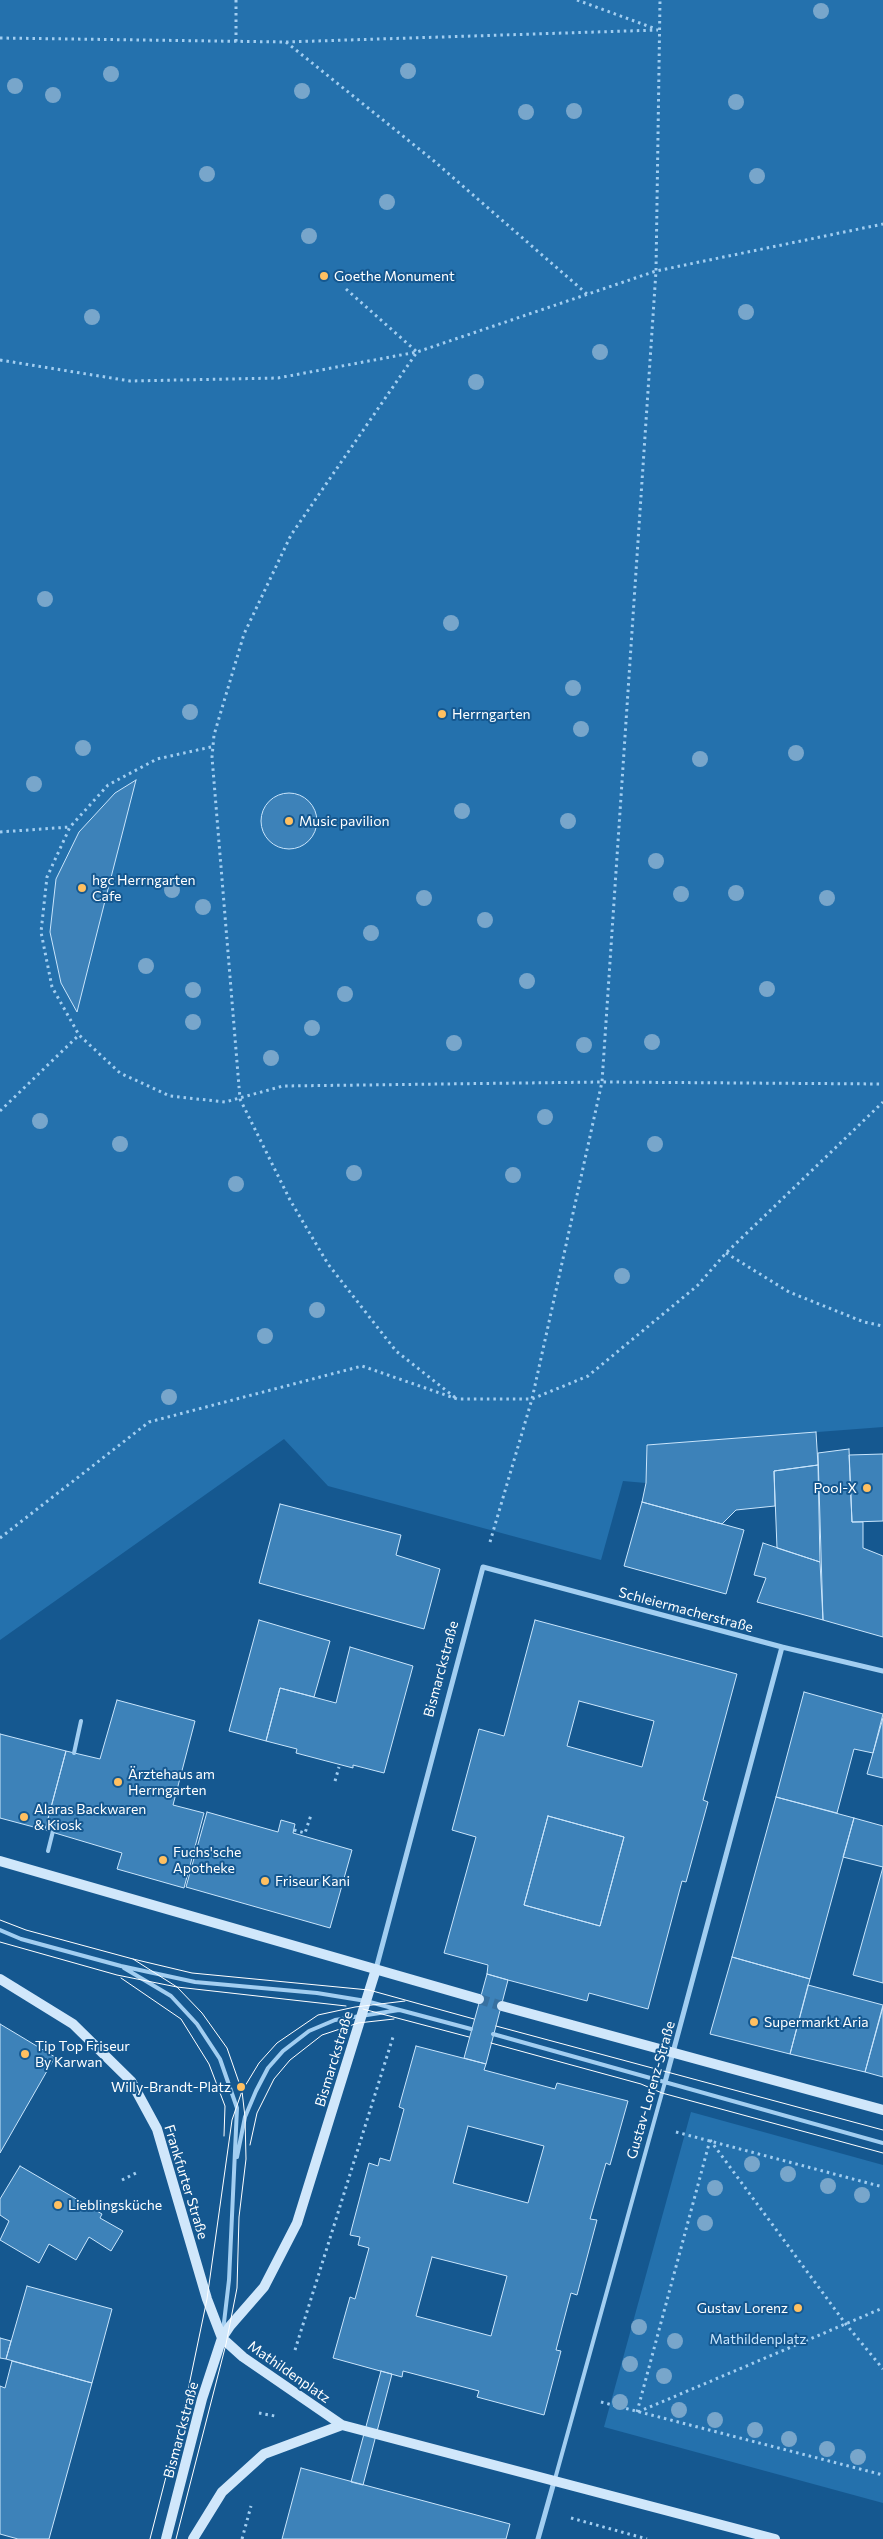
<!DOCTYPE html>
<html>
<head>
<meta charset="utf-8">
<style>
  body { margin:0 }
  canvas { display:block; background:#155890 }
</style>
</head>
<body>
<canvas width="883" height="2539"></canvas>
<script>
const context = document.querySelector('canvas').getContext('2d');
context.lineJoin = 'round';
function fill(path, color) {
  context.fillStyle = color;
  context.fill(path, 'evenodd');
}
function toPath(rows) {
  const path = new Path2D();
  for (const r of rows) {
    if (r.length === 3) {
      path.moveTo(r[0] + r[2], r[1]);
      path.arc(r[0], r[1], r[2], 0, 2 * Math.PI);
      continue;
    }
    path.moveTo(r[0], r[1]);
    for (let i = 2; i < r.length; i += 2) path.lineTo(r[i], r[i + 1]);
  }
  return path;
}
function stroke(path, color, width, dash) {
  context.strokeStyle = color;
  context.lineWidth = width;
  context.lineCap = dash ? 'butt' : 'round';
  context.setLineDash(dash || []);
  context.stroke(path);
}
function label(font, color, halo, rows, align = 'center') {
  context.font = font + ' Commissioner,sans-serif';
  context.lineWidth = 4;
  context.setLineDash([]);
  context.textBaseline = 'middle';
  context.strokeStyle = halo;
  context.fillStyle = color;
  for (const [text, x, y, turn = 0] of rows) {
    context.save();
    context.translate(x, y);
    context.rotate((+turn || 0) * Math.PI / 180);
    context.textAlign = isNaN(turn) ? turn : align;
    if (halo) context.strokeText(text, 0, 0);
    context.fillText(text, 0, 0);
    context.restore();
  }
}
fill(toPath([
  [0,0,883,0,883,1427,647,1445,646,1483,623,1481,601,1560,328,1486,284,1439,0,1640],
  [691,2112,883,2165,883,2503,604,2427]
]), '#2471ad');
const building = toPath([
  [136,780,106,897,77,1012,61,983,50,932,56,879,79,832,115,793,136,780],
  [289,821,28],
  [816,1432,818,1465,774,1471,775,1506,736,1510,722,1524,642,1502,646,1483,647,1445,816,1432],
  [849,1449,852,1522,863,1522,863,1548,883,1556,883,1637,823,1620,818,1453,849,1449],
  [883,1454,883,1521,852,1522,849,1455,883,1454],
  [818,1465,820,1562,777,1548,774,1471,818,1465],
  [642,1502,744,1530,726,1594,624,1566,642,1502],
  [280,1504,401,1535,396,1555,440,1569,424,1629,259,1583,280,1504],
  [763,1543,820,1562,823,1620,757,1602,766,1578,754,1575,763,1543],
  [259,1620,330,1641,314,1697,280,1688,266,1741,229,1731,259,1620],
  [535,1620,737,1674,703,1800,708,1802,686,1882,682,1881,648,2009,589,1993,587,2001,508,1980,487,1974,488,1965,444,1953,476,1837,452,1830,479,1729,504,1736,535,1620],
  [579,1701,654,1721,642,1767,567,1746,579,1701],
  [548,1816,624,1837,600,1926,524,1905,548,1816],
  [350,1647,413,1666,384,1773,353,1765,353,1768,296,1753,297,1749,266,1741,280,1688,336,1703,350,1647],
  [804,1692,883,1714,873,1753,854,1749,837,1813,776,1797,804,1692],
  [117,1700,195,1721,173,1805,204,1813,184,1888,117,1869,122,1853,45,1830,66,1751,100,1759,117,1700],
  [883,1718,883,1778,867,1774,883,1718],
  [0,1734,66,1751,45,1830,0,1818,0,1734],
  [776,1797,854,1818,810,1979,732,1957,776,1797],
  [207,1812,278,1832,281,1820,295,1824,293,1833,352,1850,330,1928,186,1887,207,1812],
  [548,1816,624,1837,600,1926,524,1905,548,1816],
  [854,1818,883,1826,883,1867,843,1857,854,1818],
  [883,1867,883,1983,853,1975,883,1867],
  [732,1957,810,1979,790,2054,710,2034,732,1957],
  [487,1974,508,1980,486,2064,464,2058,487,1974],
  [808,1985,883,2005,865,2072,790,2054,808,1985],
  [883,2007,883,2077,865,2072,883,2007],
  [0,2024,55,2057,0,2153,0,2024],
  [416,2046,486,2064,484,2070,555,2089,557,2083,628,2101,610,2165,606,2163,590,2219,597,2220,577,2295,571,2293,556,2350,561,2351,544,2415,477,2397,479,2391,403,2371,402,2377,333,2358,350,2297,355,2299,369,2248,358,2245,360,2237,350,2235,369,2163,378,2166,380,2158,390,2161,404,2109,399,2107,416,2046],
  [468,2126,544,2146,528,2203,453,2183,468,2126],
  [432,2257,507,2276,491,2336,416,2316,432,2257],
  [20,2166,102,2214,100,2218,123,2231,111,2251,89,2237,76,2260,49,2244,39,2263,0,2240,9,2221,0,2215,0,2199,20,2166],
  [27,2286,112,2309,92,2383,6,2359,27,2286],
  [0,2338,11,2341,6,2359,0,2358,0,2338],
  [12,2361,92,2383,49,2539,18,2539,0,2534,0,2386,5,2388,12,2361],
  [381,2371,392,2374,363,2485,351,2482,381,2371],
  [301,2468,510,2524,506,2539,282,2539,301,2468]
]);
fill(building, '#3d82b9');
stroke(building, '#c9e5fc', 1);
stroke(toPath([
  [479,1999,502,2006]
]), '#3871a1', 10, [10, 5]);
stroke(toPath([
  [236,0,236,42],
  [577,0,656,29],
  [0,38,286,42,658,30],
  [286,42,434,161,587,294],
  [346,289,417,352,291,535,244,634,214,735,212,757,240,1099,290,1200,328,1264,396,1351,457,1399],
  [0,360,130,381,278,378,417,352,656,271,883,224],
  [211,747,157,759,108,785,70,827,47,877,41,932,52,987,79,1035,120,1073,170,1096,225,1102,283,1086,602,1082,883,1084],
  [0,832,70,827],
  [0,1111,79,1035],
  [726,1253,789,1292,864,1322,883,1326],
  [0,1538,149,1422,362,1366,457,1399,532,1399,588,1376,697,1286,726,1253,883,1102],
  [490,1542,532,1399,602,1082,656,271,660,0],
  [335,1781,339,1767],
  [294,1830,305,1833,311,1815],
  [676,2132,883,2187],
  [710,2140,845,2323,883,2369],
  [122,2180,138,2172],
  [295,2350,393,2037],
  [601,2402,883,2475],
  [637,2412,710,2140],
  [638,2412,883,2308],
  [259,2413,275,2416],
  [571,2518,647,2539],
  [242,2539,251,2506]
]), '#a2cef1', 3, [2.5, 4]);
stroke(toPath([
  [74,1753,81,1721],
  [48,1851,55,1823],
  [0,1930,21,1939,121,1966,195,1982,317,1993,366,2001,471,2029],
  [124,1968,171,1996,197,2024,220,2059,237,2108,229,2280,223,2331],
  [493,2034,883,2143],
  [237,2157,245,2117,256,2091,268,2068,283,2051,309,2031,335,2020,399,2010],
  [555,2479,665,2082]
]), '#a2cef1', 4);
stroke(toPath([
  [376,1969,483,1567,782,1647,883,1671],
  [665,2082,782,1647],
  [538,2539,554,2482]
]), '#a2cef1', 5);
stroke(toPath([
  [0,1861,479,1999],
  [0,1979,73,2024,131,2081,157,2129,207,2299,222,2338,243,2357,342,2425,775,2539],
  [502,2006,883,2110],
  [166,2539,202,2399,222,2338,230,2326,264,2287,297,2223,376,1969],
  [193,2539,222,2492,264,2454,342,2425]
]), '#d0e7fb', 10);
stroke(toPath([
  [0,1920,26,1930,133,1959,192,1973,369,1990,474,2019],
  [0,1942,117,1975,177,1987,346,2006],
  [133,1959,177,1987,202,2013,227,2048,242,2091,245,2117,246,2159,239,2217,237,2288,226,2344,176,2539],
  [121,1978,181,2019,209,2064,225,2106,224,2136],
  [363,2009,469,2037],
  [496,2026,883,2130],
  [491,2043,641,2084,662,2093,883,2153],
  [250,2145,257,2113,274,2079,290,2060,322,2035,358,2023,394,2019],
  [150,2539,187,2395,207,2299,232,2120,242,2091,259,2063,277,2043,318,2015,355,2007,405,2001]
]), '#fff', 1);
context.fillStyle = '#78a6cb';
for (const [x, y] of [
  [821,11],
  [408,71],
  [111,74],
  [15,86],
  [302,91],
  [53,95],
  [736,102],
  [574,111],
  [526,112],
  [207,174],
  [757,176],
  [387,202],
  [309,236],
  [746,312],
  [92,317],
  [600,352],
  [476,382],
  [45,599],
  [451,623],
  [573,688],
  [190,712],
  [581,729],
  [83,748],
  [796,753],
  [700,759],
  [34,784],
  [462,811],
  [568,821],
  [656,861],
  [172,890],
  [736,893],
  [681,894],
  [424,898],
  [827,898],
  [203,907],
  [485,920],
  [371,933],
  [146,966],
  [527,981],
  [767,989],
  [193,990],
  [345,994],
  [193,1022],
  [312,1028],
  [652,1042],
  [454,1043],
  [584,1045],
  [271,1058],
  [545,1117],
  [40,1121],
  [120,1144],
  [655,1144],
  [354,1173],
  [513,1175],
  [236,1184],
  [622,1276],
  [317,1310],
  [265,1336],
  [169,1397],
  [752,2164],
  [788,2174],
  [828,2186],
  [715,2188],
  [862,2195],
  [705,2223],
  [639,2327],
  [675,2341],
  [630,2364],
  [664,2376],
  [620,2402],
  [679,2410],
  [715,2420],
  [755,2430],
  [789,2439],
  [827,2449],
  [858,2457]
]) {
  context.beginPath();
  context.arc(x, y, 8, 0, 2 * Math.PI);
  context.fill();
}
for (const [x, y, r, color] of [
  [324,276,5,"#ffc061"],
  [442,714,5,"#ffc061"],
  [289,821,5,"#ffc061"],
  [82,888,5,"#ffc061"],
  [867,1488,5,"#ffc061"],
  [118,1782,5,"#ffc061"],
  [24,1817,5,"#ffc061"],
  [163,1860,5,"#ffc061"],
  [265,1881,5,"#ffc061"],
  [754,2022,5,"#ffc061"],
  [25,2054,5,"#ffc061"],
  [241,2087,5,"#ffc061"],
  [58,2205,5,"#ffc061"],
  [798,2308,5,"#ffc061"]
]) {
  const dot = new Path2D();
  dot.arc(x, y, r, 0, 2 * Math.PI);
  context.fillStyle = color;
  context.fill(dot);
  stroke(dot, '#155890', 2);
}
label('14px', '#fff', '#155890', [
  ["Goethe Monument",334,276],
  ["Herrngarten",452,714],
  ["Music pavilion",299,821],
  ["hgc Herrngarten",92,880],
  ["Cafe",92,896],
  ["Pool-X",857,1488,"right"],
  ["Ärztehaus am",128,1774],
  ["Herrngarten",128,1790],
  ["Alaras Backwaren",34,1809],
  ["& Kiosk",34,1825],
  ["Fuchs'sche",173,1852],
  ["Apotheke",173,1868],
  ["Friseur Kani",275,1881],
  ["Supermarkt Aria",764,2022],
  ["Tip Top Friseur",35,2046],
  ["By Karwan",35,2062],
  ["Willy-Brandt-Platz",231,2087,"right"],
  ["Lieblingsküche",68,2205],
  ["Gustav Lorenz",788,2308,"right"]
], 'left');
label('14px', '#fff', '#155890', [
  ["Schleiermacherstraße",686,1610,15],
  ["Bismarckstraße",441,1669,-75],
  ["Bismarckstraße",334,2059,-73],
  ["Gustav-Lorenz-Straße",651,2090,-74],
  ["Frankfurter Straße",186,2182,73],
  ["Mathildenplatz",289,2372,35],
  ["Bismarckstraße",181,2430,-75]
]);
label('14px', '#c9e5fc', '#155890', [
  ["Mathildenplatz",758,2339]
]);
</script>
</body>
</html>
